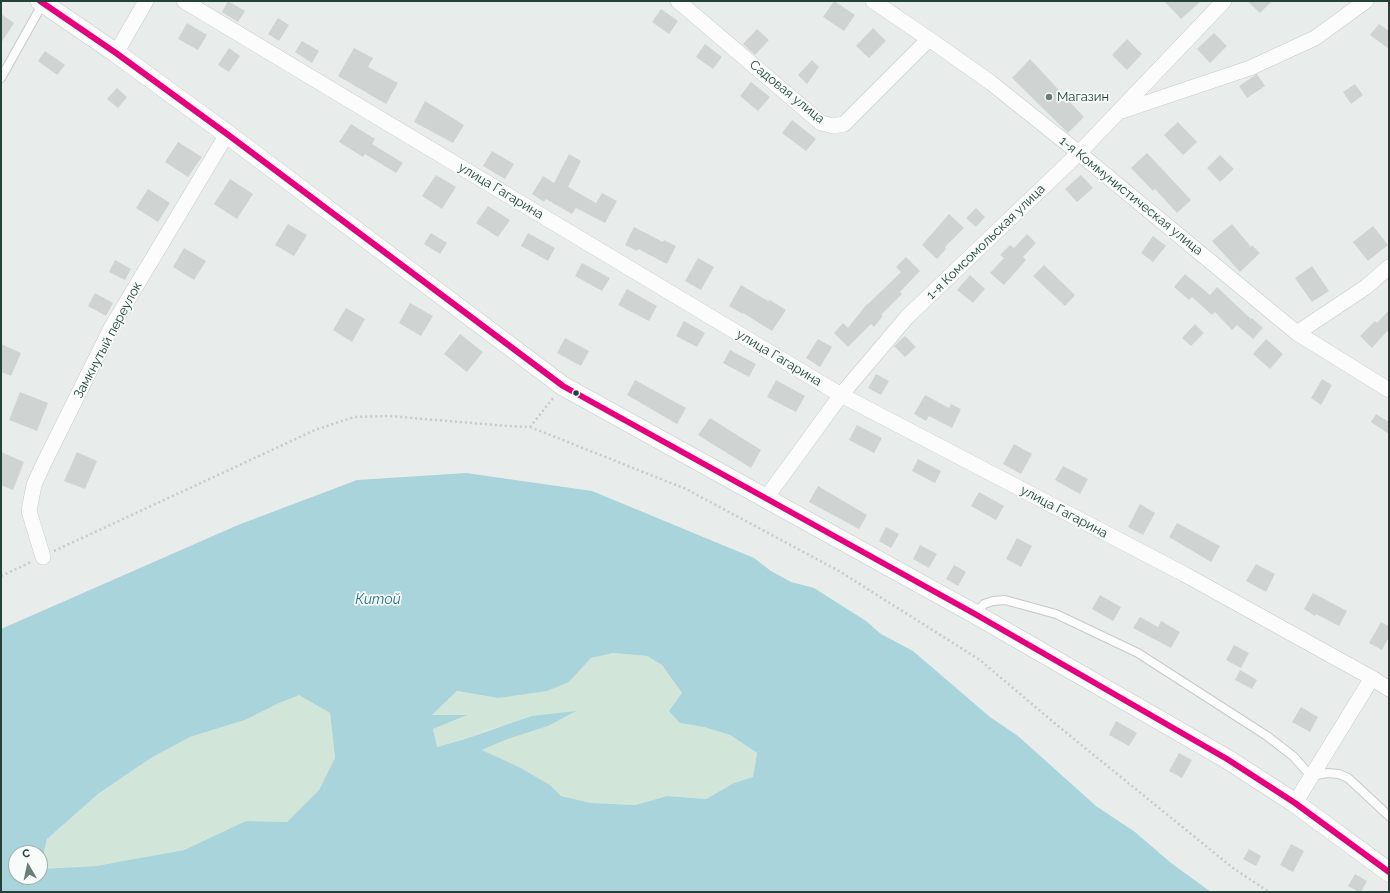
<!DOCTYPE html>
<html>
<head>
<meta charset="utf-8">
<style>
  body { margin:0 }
  #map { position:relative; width:1390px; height:893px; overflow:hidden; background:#e8edeb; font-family:Raleway,sans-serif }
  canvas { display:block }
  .frame { position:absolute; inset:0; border:2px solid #24423a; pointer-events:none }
  .north { position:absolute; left:8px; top:845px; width:40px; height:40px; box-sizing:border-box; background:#f7fbf9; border:1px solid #a3b1ad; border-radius:50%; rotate:351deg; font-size:11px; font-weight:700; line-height:16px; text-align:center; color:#24423a }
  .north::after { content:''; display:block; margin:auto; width:14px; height:18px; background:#697e78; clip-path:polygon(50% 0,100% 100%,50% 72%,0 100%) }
</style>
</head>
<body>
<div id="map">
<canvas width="1390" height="893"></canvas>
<div class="frame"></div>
<div class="north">С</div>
</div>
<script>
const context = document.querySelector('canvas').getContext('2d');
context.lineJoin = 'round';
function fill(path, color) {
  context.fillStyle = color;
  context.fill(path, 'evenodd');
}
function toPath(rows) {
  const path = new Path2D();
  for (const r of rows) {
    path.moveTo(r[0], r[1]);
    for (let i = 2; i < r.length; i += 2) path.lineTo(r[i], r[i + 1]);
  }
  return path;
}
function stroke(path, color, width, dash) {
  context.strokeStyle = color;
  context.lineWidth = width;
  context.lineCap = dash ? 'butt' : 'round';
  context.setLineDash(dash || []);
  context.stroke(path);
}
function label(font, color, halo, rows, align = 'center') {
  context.font = font + ' Raleway,sans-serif';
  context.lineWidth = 3.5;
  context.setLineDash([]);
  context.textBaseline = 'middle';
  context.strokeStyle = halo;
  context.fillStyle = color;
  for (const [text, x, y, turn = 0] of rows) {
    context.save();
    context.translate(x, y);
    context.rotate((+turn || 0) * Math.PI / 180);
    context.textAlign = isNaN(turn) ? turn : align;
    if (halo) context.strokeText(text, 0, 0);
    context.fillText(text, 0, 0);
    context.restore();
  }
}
fill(toPath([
  [613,653,647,656,662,665,682,693,680,722,704,727,730,735,757,753,753,777,734,783,706,799,667,796,635,805,591,803,561,796,550,785,519,767,482,750,505,740,548,726,574,711,491,729,465,739,437,747,433,729,466,715,431,716,457,691,498,698,515,695,569,682,591,658],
  [299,694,330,713,335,759,319,790,287,822,246,821,184,850,96,866,40,869,47,839,98,794,151,758,190,737,245,720,277,704]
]), '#d1e6d8');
fill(toPath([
  [466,473,592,491,754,558,771,571,791,582,814,588,866,621,881,634,913,651,990,717,1018,736,1096,806,1135,832,1171,863,1211,892,1,892,1,629,238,525,357,480],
  [613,653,647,656,662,665,682,693,669,711,680,723,704,727,730,735,757,753,753,777,734,783,706,799,667,796,635,805,591,803,561,796,550,785,519,767,482,750,505,740,548,726,576,711,532,716,465,739,437,747,433,729,467,715,432,715,457,691,498,698,547,691,569,682,591,658],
  [299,695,330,713,335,758,319,790,287,822,246,821,184,850,96,866,40,869,47,839,98,794,151,758,190,737,245,720,277,704],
  [16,853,40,853,40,877,16,877]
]), '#a9d4db');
fill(toPath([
  [228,1,245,11,238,22,222,12],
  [834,1,855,15,844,31,823,17],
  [1164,1,1201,1,1181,19],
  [1247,1,1272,1,1260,13],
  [661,9,678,21,669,34,652,22],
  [1,14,14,23,1,43],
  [278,18,289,25,279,41,268,34],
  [187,23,207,35,198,50,178,39],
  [1379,24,1389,31,1389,49,1370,35],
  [873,28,886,41,869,58,856,46],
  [757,29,769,40,755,55,743,44],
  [1214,33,1227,46,1210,63,1197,49],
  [1127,39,1142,54,1127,70,1112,55],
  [302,41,319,51,312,63,295,52],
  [705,44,722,57,713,69,696,57],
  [229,48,240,56,229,72,218,65],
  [354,48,373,58,368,67,398,83,386,104,338,76],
  [45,51,65,65,57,75,38,61],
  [1030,59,1084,117,1068,133,1012,78],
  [812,60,819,67,807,84,798,75],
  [1257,74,1265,86,1247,98,1239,86],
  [751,82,770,97,758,111,740,96],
  [1355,84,1363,95,1351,104,1343,92],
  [117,88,127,97,118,108,107,99],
  [425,101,464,125,453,143,414,122],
  [792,120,816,139,806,151,782,133],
  [1178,122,1197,142,1183,155,1164,135],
  [351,124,375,139,372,144,403,163,396,173,365,154,363,157,339,142],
  [178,142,202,157,188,177,165,162],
  [492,151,514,164,505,179,483,166],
  [1147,153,1191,200,1177,213,1155,189,1153,191,1131,168],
  [569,154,581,161,568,187,596,203,602,193,617,201,605,223,576,208,572,214,546,199,544,202,532,194,543,176,554,183],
  [1220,155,1234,169,1220,182,1207,168],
  [436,175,456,187,442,209,422,196],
  [1081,175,1093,188,1077,202,1065,189],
  [230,179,253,194,237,219,214,204],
  [148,189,170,203,158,222,136,208],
  [488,206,510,220,498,237,476,223],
  [976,208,985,217,976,227,966,218],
  [949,214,964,228,945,247,946,249,937,259,922,245],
  [288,224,307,235,294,256,275,245],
  [1232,224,1251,247,1252,245,1260,253,1240,272,1212,241],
  [1373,226,1388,245,1368,261,1353,242],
  [634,227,663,242,664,240,676,246,667,264,638,249,637,251,625,245],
  [431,233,447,243,440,254,424,244],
  [528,233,555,248,548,261,521,246],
  [1027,234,1036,243,1023,257,1026,260,1004,285,990,273,1004,258,1000,255,1010,245,1014,248],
  [1153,236,1166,246,1153,262,1141,253],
  [184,248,206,261,194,280,173,267],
  [906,257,920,271,900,292,902,294,881,315,883,316,874,327,871,324,848,347,834,333,843,323,848,328,867,304,868,304,901,272,896,267],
  [698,258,714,267,701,290,685,281],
  [115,260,131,269,125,280,109,272],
  [582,263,610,278,602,291,575,276],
  [1044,265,1075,295,1065,306,1033,276],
  [1312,266,1329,291,1312,302,1295,278],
  [1185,274,1210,295,1217,287,1251,319,1252,318,1263,328,1253,339,1237,325,1232,330,1215,312,1212,315,1192,297,1189,300,1174,287],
  [970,275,985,289,973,303,957,290],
  [741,285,768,301,770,300,786,310,772,331,743,313,743,314,729,306],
  [627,289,657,306,649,321,618,305],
  [95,293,113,303,106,316,88,306],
  [410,303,433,316,421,336,399,323],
  [346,308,365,319,352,342,333,330],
  [1389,310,1389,329,1372,348,1360,336,1375,321,1377,323],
  [684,321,705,333,697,347,676,336],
  [1195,324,1204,333,1191,346,1182,338],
  [460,334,483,352,467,372,444,354],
  [905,336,916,347,905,357,894,346],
  [565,338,589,351,581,366,557,353],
  [818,339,832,347,820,367,806,358],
  [1266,339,1283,354,1270,369,1253,354],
  [1,344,21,353,11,376,1,372],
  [730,350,756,364,749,377,723,363],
  [876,374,889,381,881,395,868,388],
  [1322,379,1332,385,1321,405,1311,398],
  [635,380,686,408,677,424,627,395],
  [776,380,805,396,796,412,767,397],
  [20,392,48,403,37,431,9,420],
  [925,395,949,408,951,404,961,409,952,428,929,416,926,421,914,414],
  [1376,414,1389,422,1389,434,1371,422],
  [710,418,761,450,751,468,698,435],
  [857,425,882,438,874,453,849,440],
  [1014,444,1032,454,1021,474,1003,464],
  [1,452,24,462,13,490,1,485],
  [77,452,97,461,85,489,64,481],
  [918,459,941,471,935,483,912,471],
  [1063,466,1088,479,1080,494,1055,480],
  [818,486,867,515,859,529,809,502],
  [979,492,1004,506,996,520,971,506],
  [1140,504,1155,513,1143,535,1128,527],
  [1177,523,1220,546,1211,562,1169,537],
  [886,527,899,534,891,548,879,541],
  [1017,538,1032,546,1021,567,1006,559],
  [920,545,937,554,929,568,913,559],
  [1256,564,1275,574,1266,592,1246,581],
  [954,565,966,572,958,586,946,579],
  [1313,593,1347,611,1339,626,1316,614,1315,616,1304,609],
  [1100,595,1121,607,1113,621,1092,609],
  [1140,617,1158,627,1161,621,1180,632,1171,648,1133,628],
  [1381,622,1389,626,1389,637,1382,650,1369,643],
  [1234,645,1249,653,1241,668,1226,660],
  [1240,670,1257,680,1252,689,1235,680],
  [1301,707,1318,717,1310,732,1292,722],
  [1116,721,1137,733,1129,746,1109,735],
  [1179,753,1192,760,1182,778,1169,771],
  [1291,844,1304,851,1293,872,1280,865],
  [1249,849,1261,856,1256,866,1243,859],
  [1355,874,1367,881,1361,892,1359,892,1348,886]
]), '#cfd4d2');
const service = toPath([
  [1,78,43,3],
  [975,614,984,604,993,601,1005,600,1056,614,1138,653,1267,736,1293,756,1311,776,1327,773,1339,774,1348,778,1389,816]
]);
const minor = toPath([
  [184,1,841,395,1184,574,1372,678,1389,689],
  [678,1,821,123,833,126,844,124,929,39],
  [873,1,929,39,990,82,1079,153,1297,333,1389,390],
  [116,53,146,1],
  [1119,112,1250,68,1315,38,1366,1],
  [1297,333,1366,287,1389,267],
  [766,498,841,395,907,317,1079,153,1224,1],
  [43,557,29,511,34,485,43,465,111,328,227,134],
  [1295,803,1372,678]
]);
const tertiary = toPath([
  [40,1,116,53,227,134,563,386,975,614,1227,759,1295,803,1389,872]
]);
stroke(service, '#c5cac8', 10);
stroke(minor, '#c5cac8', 16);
stroke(tertiary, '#c5cac8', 20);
stroke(toPath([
  [530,427,686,489,839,571,980,660,1058,726,1233,868,1269,892],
  [54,551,315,430,354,417,389,416,507,426,530,427,554,397],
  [1,576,31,562]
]), '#c3ccca', 2.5, [2, 3]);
stroke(service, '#fcfcfc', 8);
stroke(minor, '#fcfcfc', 15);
stroke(tertiary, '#fcfcfc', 19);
stroke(toPath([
  [40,1,116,53,227,134,563,386,975,614,1227,759,1295,803,1389,872]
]), '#e5007d', 6);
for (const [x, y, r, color] of [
  [1049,97,4,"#697e78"],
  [576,393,3.5,"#24423a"]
]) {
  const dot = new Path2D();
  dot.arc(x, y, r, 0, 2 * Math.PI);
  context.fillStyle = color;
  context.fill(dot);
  stroke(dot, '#f7fbf9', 1.5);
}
label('13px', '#24423a', '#f7fbf9', [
  ["Садовая улица",787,92,39],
  ["улица Гагарина",501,191,31],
  ["1-я Коммунистическая улица",1131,196,39],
  ["1-я Комсомольская улица",986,242,-44],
  ["Замкнутый переулок",108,340,-62],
  ["улица Гагарина",779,358,31],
  ["улица Гагарина",1064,512,28]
]);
label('13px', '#24423a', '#f7fbf9', [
  ["Магазин",1057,97]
], 'left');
label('italic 14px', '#1c6f80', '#f7fbf9', [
  ["Китой",378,600]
]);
</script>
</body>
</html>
